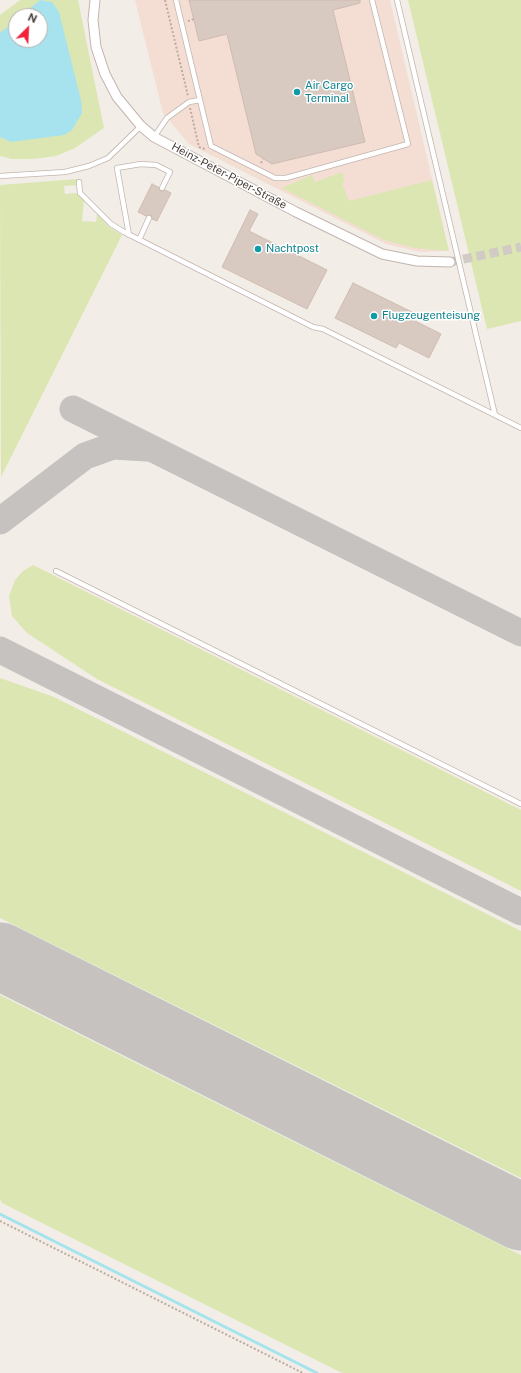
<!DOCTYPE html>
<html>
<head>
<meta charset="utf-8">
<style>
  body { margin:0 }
  #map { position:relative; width:521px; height:1373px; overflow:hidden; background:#f3ede8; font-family:"Public Sans",sans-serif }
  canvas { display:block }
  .north { position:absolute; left:8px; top:8px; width:40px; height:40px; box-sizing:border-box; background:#fff; border:1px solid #b5b1af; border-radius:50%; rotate:24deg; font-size:11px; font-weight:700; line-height:16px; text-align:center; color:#473c37 }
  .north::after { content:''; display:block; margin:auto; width:14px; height:18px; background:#f22038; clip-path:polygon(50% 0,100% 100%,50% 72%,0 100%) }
</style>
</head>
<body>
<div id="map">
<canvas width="521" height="1373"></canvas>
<div class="north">N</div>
</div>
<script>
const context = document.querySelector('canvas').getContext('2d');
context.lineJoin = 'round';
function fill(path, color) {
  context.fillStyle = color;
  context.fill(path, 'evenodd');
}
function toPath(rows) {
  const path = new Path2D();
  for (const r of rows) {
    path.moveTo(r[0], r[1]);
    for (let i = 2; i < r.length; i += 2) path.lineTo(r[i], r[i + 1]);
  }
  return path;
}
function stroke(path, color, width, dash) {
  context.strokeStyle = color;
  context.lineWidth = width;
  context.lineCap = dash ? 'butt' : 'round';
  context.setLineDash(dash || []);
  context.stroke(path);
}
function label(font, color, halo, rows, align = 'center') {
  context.font = font + ' "Public Sans",sans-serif';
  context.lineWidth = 3;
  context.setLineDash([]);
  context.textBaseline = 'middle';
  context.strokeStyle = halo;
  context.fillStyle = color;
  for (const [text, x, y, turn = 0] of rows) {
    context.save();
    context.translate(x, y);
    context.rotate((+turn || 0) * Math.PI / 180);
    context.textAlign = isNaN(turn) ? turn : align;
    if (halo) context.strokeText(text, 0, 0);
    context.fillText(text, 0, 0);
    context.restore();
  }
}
fill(toPath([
  [135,0,390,0,449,251,420,252,386,244,189,144,163,113]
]), '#f4ded4');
fill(toPath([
  [20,0,78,0,104,128,75,148,56,156,33,159,12,159,0,156,0,15],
  [16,16,40,16,40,40,16,40],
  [408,0,521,0,521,321,487,329],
  [342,172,345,181,342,183,349,201,432,180,449,251,414,248,384,240,282,188,312,175,315,182],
  [77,179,78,185,64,186,65,194,76,193,84,200,82,221,96,222,97,214,109,227,122,235,1,477,0,185],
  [33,565,521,810,521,891,97,679,27,633,12,616,9,596,15,580,23,571],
  [0,678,54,697,521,931,521,1178,0,918],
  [0,995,521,1255,521,1373,342,1373,2,1203,0,1199]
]), '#dce6b2');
fill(toPath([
  [40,0,52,2,59,12,81,100,82,113,72,130,64,135,11,142,0,137,0,33,16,20,16,40,40,40,40,16,21,16]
]), '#a7e3ee');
stroke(toPath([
  [0,1214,317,1373]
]), '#a7e3ee', 3);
stroke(toPath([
  [73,409,521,633],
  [0,521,85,456,113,446,146,448],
  [0,650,521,912]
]), '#c5c2c0', 27);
stroke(toPath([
  [0,956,521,1217]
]), '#c5c2c0', 67);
const building = toPath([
  [189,0,360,0,360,3,333,10,365,142,272,164,256,154,227,34,199,41,189,0],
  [152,184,158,187,161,191,165,190,171,193,157,221,152,219,151,215,146,216,138,212,152,184],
  [250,210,258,214,249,231,327,270,307,309,222,267,250,210],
  [353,283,414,313,411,319,441,334,429,358,399,343,396,348,335,318,353,283]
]);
fill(building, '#d8c9c1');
stroke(building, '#cfbcb1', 1);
stroke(toPath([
  [450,262,521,247]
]), '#d1cac5', 9, [9, 4.5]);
const service = toPath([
  [176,0,211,146,275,178,286,178,408,144,372,0],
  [397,0,495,415],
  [154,137,167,118,189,102,200,100],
  [0,176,65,172,89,166,108,158,141,126],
  [79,182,80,193,111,224,124,232,313,327,323,329,521,428],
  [129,235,117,168,141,164,156,165,170,172,162,188],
  [139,240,149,218],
  [56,571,521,804]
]);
const minor = toPath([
  [95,0,93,20,96,47,105,74,117,97,141,126,154,137,296,212,382,254,417,261,450,262]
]);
stroke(service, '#c2b5ae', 6);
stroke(minor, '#c2b5ae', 11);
stroke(toPath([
  [165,0,188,96],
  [188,21,194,19],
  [190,108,199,147,205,149],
  [261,163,263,159],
  [0,1221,303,1373]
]), '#c0aa9d', 2, [2, 2]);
stroke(service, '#fff', 4.5);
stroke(minor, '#fff', 9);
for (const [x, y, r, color] of [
  [297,92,4,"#0f9aa8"],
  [258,249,4,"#0f9aa8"],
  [374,316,4,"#0f9aa8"]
]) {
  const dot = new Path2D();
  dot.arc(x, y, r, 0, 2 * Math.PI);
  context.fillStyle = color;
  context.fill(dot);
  stroke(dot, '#fff', 1.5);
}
label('11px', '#0d838f', '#fff', [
  ["Air Cargo",305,86],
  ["Terminal",305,99],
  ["Nachtpost",266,249],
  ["Flugzeugenteisung",382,316]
], 'left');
label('11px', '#473c37', '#fff', [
  ["Heinz-Peter-Piper-Straße",229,176,28]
]);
</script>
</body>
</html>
